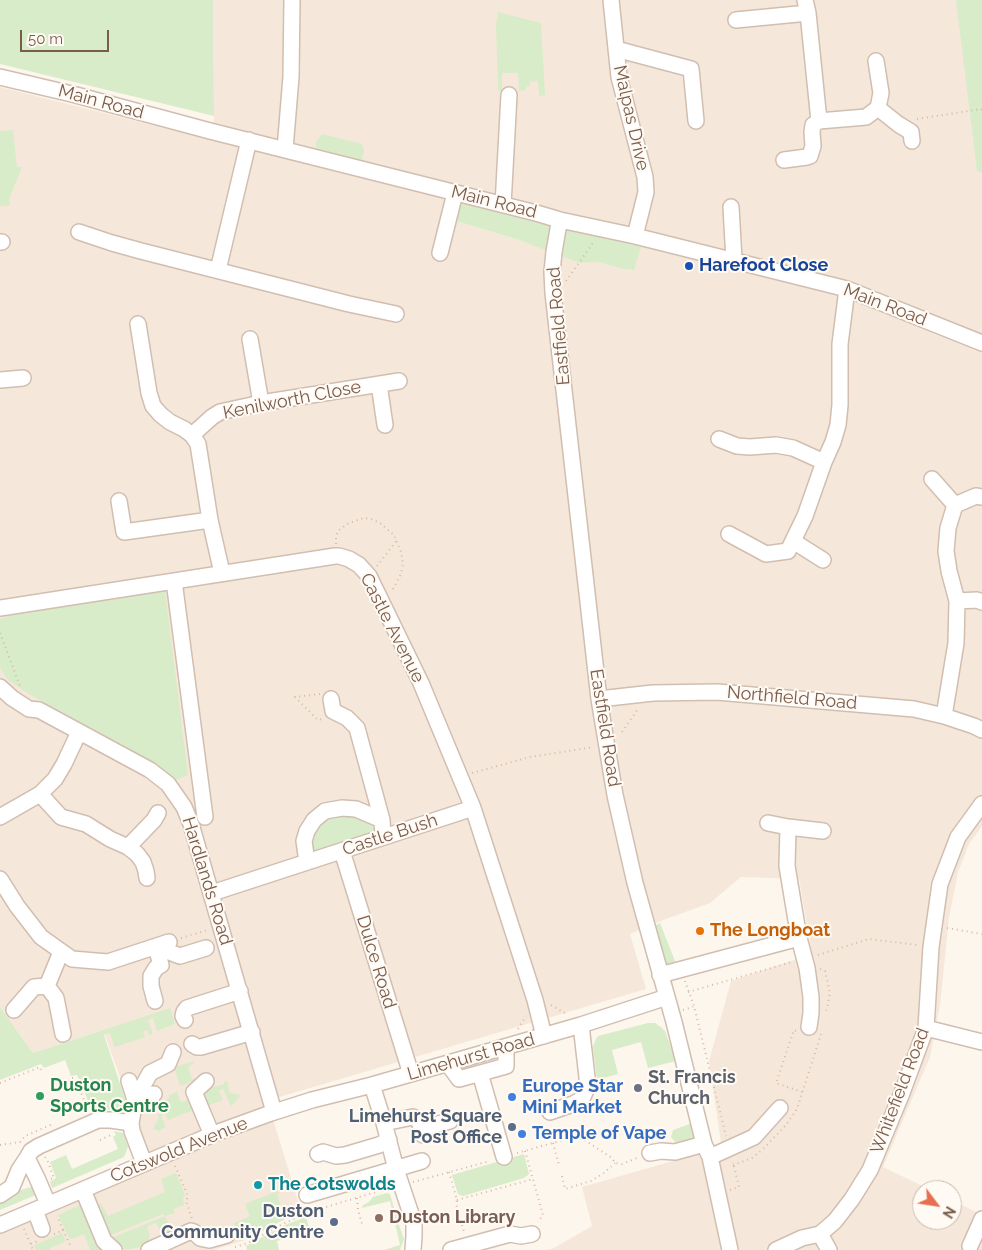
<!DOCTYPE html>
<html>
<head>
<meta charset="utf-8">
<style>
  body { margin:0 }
  #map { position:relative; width:982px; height:1250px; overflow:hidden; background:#fdf6ec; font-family:Raleway,sans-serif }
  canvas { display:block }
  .north { position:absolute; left:912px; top:1180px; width:50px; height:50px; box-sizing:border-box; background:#fffaf3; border:1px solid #cabbb1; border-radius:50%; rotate:121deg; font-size:14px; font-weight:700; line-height:20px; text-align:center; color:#7a5c4d }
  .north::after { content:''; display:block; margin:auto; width:18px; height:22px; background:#e76f51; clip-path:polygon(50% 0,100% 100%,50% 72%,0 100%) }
  .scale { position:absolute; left:20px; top:30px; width:89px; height:22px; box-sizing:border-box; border:2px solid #7a5c4d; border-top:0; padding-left:6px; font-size:15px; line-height:18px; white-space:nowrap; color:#7a5c4d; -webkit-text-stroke:4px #fffaf3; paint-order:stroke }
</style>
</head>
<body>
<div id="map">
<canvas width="982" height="1250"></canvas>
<div class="north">N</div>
<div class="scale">50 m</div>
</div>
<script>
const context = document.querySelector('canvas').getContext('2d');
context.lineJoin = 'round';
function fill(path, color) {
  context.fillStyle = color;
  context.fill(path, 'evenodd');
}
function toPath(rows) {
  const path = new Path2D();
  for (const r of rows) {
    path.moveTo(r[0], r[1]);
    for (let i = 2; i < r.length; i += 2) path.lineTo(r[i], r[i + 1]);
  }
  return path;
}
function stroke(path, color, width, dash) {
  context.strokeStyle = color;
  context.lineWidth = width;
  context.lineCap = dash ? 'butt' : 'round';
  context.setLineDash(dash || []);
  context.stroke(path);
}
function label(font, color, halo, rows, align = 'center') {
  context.font = font + ' Raleway,sans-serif';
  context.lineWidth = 4;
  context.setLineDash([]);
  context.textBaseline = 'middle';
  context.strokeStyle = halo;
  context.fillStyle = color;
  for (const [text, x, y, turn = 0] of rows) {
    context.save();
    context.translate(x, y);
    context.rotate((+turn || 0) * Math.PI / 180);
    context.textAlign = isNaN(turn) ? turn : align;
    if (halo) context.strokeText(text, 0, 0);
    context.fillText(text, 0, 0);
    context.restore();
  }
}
fill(toPath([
  [213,0,982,0,982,826,969,844,958,872,949,918,940,1005,930,1057,883,1167,931,1190,922,1190,922,1220,952,1220,952,1200,982,1215,982,1250,547,1250,554,1248,592,1226,582,1187,694,1155,721,1143,709,1061,731,981,812,954,799,879,741,877,710,903,666,919,630,934,646,989,276,1098,271,1113,301,1211,245,1240,214,1250,0,1250,0,1225,144,1163,120,1077,103,1030,33,1053,0,1007,0,87,212,140,214,116],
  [450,219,634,270,622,269,599,262,554,252,519,240]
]), '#f5e8da');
fill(toPath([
  [0,0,213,0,214,116,0,64],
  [956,0,982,0,982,173,977,171],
  [498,12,541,23,545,95,539,96,538,81,530,82,530,86,526,87,526,90,519,91,518,73,502,73,502,91,498,91,496,24],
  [13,130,17,167,22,167,9,199,10,206,0,206,0,131],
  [322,134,362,144,364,151,362,160,316,148,316,142],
  [453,199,641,247,634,270,622,269,599,262,580,263,519,240,450,219],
  [165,590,188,775,176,780,157,764,29,694,8,680,0,668,0,619,8,616],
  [344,812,368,820,375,832,310,853,310,834,322,820],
  [660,923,677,966,671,967,666,965,662,959,653,927],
  [0,1007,33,1053,170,1008,175,1024,157,1031,153,1018,148,1020,153,1034,149,1035,147,1030,143,1031,145,1037,116,1047,114,1046,110,1033,104,1035,126,1102,123,1115,114,1113,111,1109,106,1110,101,1102,90,1105,77,1075,71,1076,65,1060,44,1068,41,1064,0,1080],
  [648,1023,655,1023,661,1027,665,1031,676,1061,648,1068,641,1042,612,1050,618,1074,597,1080,593,1047,596,1039,598,1036],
  [194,1061,194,1063,188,1067,192,1079,194,1078,196,1083,195,1086,193,1081,180,1086,174,1067],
  [227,1081,230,1093,241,1095,233,1104,231,1106,223,1089,219,1091,223,1100,205,1107,200,1094,203,1090,224,1084,224,1082],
  [177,1092,181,1102,188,1100,193,1103,196,1109,168,1120,165,1114,161,1116,166,1127,159,1131,153,1129,159,1117,158,1114,164,1111,160,1102,169,1098,169,1095],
  [692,1123,696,1137,692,1142,679,1144,675,1142,671,1137,673,1130],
  [114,1131,123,1133,128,1147,124,1157,52,1188,50,1182,56,1178,50,1162,66,1155,72,1169,118,1149,113,1137,116,1135],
  [524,1154,529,1174,524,1178,463,1196,458,1194,452,1175],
  [176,1173,185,1195,183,1199,184,1205,173,1209,175,1213,165,1216,170,1226,169,1234,161,1232,156,1223,147,1227,150,1236,149,1240,145,1244,141,1247,130,1249,124,1249,118,1247,109,1239,165,1216,163,1214,111,1235,107,1228,98,1206,101,1203,108,1216,165,1192,161,1179],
  [17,1183,21,1190,35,1186,38,1194,0,1210,0,1202],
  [280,1190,280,1192,277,1194,285,1219,241,1241,234,1223,250,1216,245,1204],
  [387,1193,390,1194,399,1225,404,1239,400,1250,384,1250,400,1245,390,1201,362,1208,363,1205,369,1202,373,1197],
  [80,1205,96,1239,104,1250,90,1250,84,1234,72,1239,69,1238,58,1215],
  [306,1217,311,1234,304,1235,303,1233,277,1241,279,1250,247,1250,246,1246,285,1225],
  [62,1233,65,1240,63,1243,50,1248,51,1250,36,1250,34,1245]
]), '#d8ecc9');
const minor = toPath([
  [611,0,619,77,645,177,646,192,635,236],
  [805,0,808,13,819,121,866,117,878,108,881,93,876,61],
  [736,20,808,13],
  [616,49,691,69,696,121],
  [0,77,76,95,210,131,536,213,560,220,635,236,847,289,982,343],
  [878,108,898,124,911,132,912,141],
  [285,149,291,77,292,0],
  [784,160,807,157,810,156,813,146,812,132,813,125,819,121],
  [503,205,509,95],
  [731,207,734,260],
  [560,220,558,229,554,252,552,272,553,293,599,699,615,795,635,883,674,1022,704,1144,710,1157,730,1250],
  [79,232,112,243,141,251,349,304,396,314],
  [0,242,2,242],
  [440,253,455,193],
  [218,270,249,140],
  [138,324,149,393,153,406,161,415,170,422,184,429,192,435,198,444,210,520,222,573],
  [250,339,261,403],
  [0,380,23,378],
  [379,384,385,425],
  [192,435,212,417,220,412,261,403,399,381],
  [719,439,737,446,750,447,776,445,793,448,824,462],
  [932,479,955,505,948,528,946,551,949,571,957,601,956,643,944,716],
  [119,501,124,532,210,520],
  [955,505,976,496,982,497],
  [729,534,766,554,788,551,805,516,824,462,833,442,838,425,840,405,840,344,847,289],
  [793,541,823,560],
  [174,581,205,817],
  [957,601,977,600,982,602],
  [0,608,335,556,339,556,349,559,359,565,369,576,421,683,473,808,535,1000,544,1036],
  [0,687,12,698,29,709,39,710,150,770,168,784,184,807,191,824,274,1112],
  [331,699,333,711,347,718,357,728,382,820,383,837],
  [599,699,653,693,717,692,914,709,944,716,974,726,982,730],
  [40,794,61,817,86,824,110,839,128,847,137,854,143,862,146,871,147,878],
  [0,817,40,794,55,779,64,764,79,732],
  [768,823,788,827],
  [128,847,154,820,158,813],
  [342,851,411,1074],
  [307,862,304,841,307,831,314,820,325,811,342,808,356,809,382,820],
  [0,879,17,906,41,937,72,959,108,962,169,942],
  [212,893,473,808],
  [799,938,807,968,811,997,811,1013,809,1027],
  [156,947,180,956,206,948],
  [660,975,799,938,787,866,788,827,823,831],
  [47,986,56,998,63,1034],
  [47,986,61,952],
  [155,1001,151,986,151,976,156,968,161,965,156,947],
  [14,1010,34,987,47,986],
  [185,1020,183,1016,184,1012,187,1008,240,991],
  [926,1028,982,1042],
  [192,1044,197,1047,201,1047,252,1032],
  [448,1064,459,1079,506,1066,506,1047],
  [480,1073,504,1157],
  [129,1081,135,1100,131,1123,132,1131,144,1163],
  [206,1081,194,1092,212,1135],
  [372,1085,384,1123,396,1169,414,1223,414,1236,413,1250],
  [135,1100,150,1073,168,1064,173,1052],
  [135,1100,154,1094],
  [550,1112,573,1104,582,1099,587,1088,587,1077,581,1025],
  [384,1123,413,1117,419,1121,423,1135],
  [421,1128,450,1121],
  [650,1153,661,1151,675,1152,704,1144],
  [318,1154,323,1152,336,1156,345,1155,379,1145,389,1140],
  [710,1157,754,1137,780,1108],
  [83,1190,104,1241,114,1250],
  [0,1195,12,1187,19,1170,27,1158],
  [307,1195,422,1161],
  [48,1204,37,1178,27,1158,31,1151,39,1146,98,1120,111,1120,131,1123],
  [35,1210,42,1229],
  [0,1225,216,1133,271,1113,312,1100,372,1085,581,1025,667,997],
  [820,1234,829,1250],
  [970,1246,982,1219],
  [149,1250,191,1231,194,1232,200,1238,204,1239,209,1240,227,1235],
  [451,1250,510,1234,521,1236,532,1234],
  [776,1250,802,1238,820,1234,835,1221,852,1199,870,1170,902,1093,926,1028,931,947,940,884,958,837,982,804]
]);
stroke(minor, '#d1beb0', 18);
stroke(toPath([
  [917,119,981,109,982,110],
  [566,281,595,240],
  [336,544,336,536,339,530,349,523,364,518,371,519,380,523,394,535,401,552,403,564,401,574,392,591],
  [377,566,397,540],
  [0,633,20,686],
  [320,694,295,697,318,720,323,719],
  [622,732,638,709],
  [472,773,530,757,594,747],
  [947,928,982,934],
  [181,938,208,930],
  [818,955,869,939,918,945],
  [820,969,825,971,830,993,826,1012],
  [685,981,694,1006,726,1136],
  [688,992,792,962],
  [551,1005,568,1015],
  [683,1010,693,1007],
  [518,1029,526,1016],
  [796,1031,794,1030,776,1083,802,1092],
  [72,1078,75,1078,88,1110],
  [0,1083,40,1067,41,1070],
  [100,1140,111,1135],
  [553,1143,559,1165],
  [0,1145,20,1142,25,1136,53,1124],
  [525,1151,543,1215,538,1222],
  [517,1153,567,1139,583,1139,612,1158,615,1163,622,1164,637,1158],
  [45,1157,48,1162,54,1178,51,1179],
  [733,1165,752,1158,763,1149,786,1125,797,1109,821,1034],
  [175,1166,188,1196,186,1201,192,1219],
  [449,1172,457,1200,456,1204,464,1232],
  [562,1176,565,1189,591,1181,604,1173,615,1163],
  [413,1182,490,1161],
  [730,1190,739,1187,733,1162],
  [357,1198,358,1210,363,1227],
  [457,1200,533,1179],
  [24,1229,33,1250],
  [63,1230,71,1247],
  [54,1234,63,1230,57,1216],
  [31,1244,38,1241],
  [235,1247,248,1243,277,1227,306,1213,389,1188]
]), '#d9b8a5', 2, [1, 4]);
stroke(minor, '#fff', 15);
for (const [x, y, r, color] of [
  [689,266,5,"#1a4fb4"],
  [700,931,5,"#e8710a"],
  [638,1088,5,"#6b7280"],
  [40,1096,5,"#2e9e5b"],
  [512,1097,5,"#3f7fe0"],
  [512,1127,5,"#5c6f8a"],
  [522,1134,5,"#3f7fe0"],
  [258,1185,5,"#0f9aa8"],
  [379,1218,5,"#8d6e63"],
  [334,1222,5,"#5c6f8a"]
]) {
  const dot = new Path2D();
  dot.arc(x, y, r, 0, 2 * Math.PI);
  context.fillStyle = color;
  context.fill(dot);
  stroke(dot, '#fffaf3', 2);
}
label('18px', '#7a5c4d', '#fffaf3', [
  ["Main Road",101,102,15],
  ["Malpas Drive",631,118,77],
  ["Main Road",494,202,14],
  ["Main Road",885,305,21],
  ["Eastfield Road",559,326,-95],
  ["Kenilworth Close",292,400,-11],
  ["Castle Avenue",392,628,63],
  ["Northfield Road",792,698,5],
  ["Eastfield Road",605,728,81],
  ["Castle Bush",390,835,-18],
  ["Hardlands Road",207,881,73],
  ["Dulce Road",376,962,73],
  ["Limehurst Road",471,1057,-16],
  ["Whitefield Road",900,1091,-69],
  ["Cotswold Avenue",179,1150,-22]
]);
label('bold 18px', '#164399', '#fffaf3', [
  ["Harefoot Close",699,266]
], 'left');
label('bold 18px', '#c56008', '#fffaf3', [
  ["The Longboat",710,931]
], 'left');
label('bold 18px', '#5b616d', '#fffaf3', [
  ["St. Francis",648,1078],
  ["Church",648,1099]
], 'left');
label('bold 18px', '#27864d', '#fffaf3', [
  ["Duston",50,1086],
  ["Sports Centre",50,1107]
], 'left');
label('bold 18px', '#366cbe', '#fffaf3', [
  ["Europe Star",522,1087],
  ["Mini Market",522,1108],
  ["Temple of Vape",532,1134]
], 'left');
label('bold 18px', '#4e5e75', '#fffaf3', [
  ["Limehurst Square",502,1117],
  ["Post Office",502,1138],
  ["Duston",324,1212],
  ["Community Centre",324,1233]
], 'right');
label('bold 18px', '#0d838f', '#fffaf3', [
  ["The Cotswolds",268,1185]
], 'left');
label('bold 18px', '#785e54', '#fffaf3', [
  ["Duston Library",389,1218]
], 'left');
</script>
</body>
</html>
